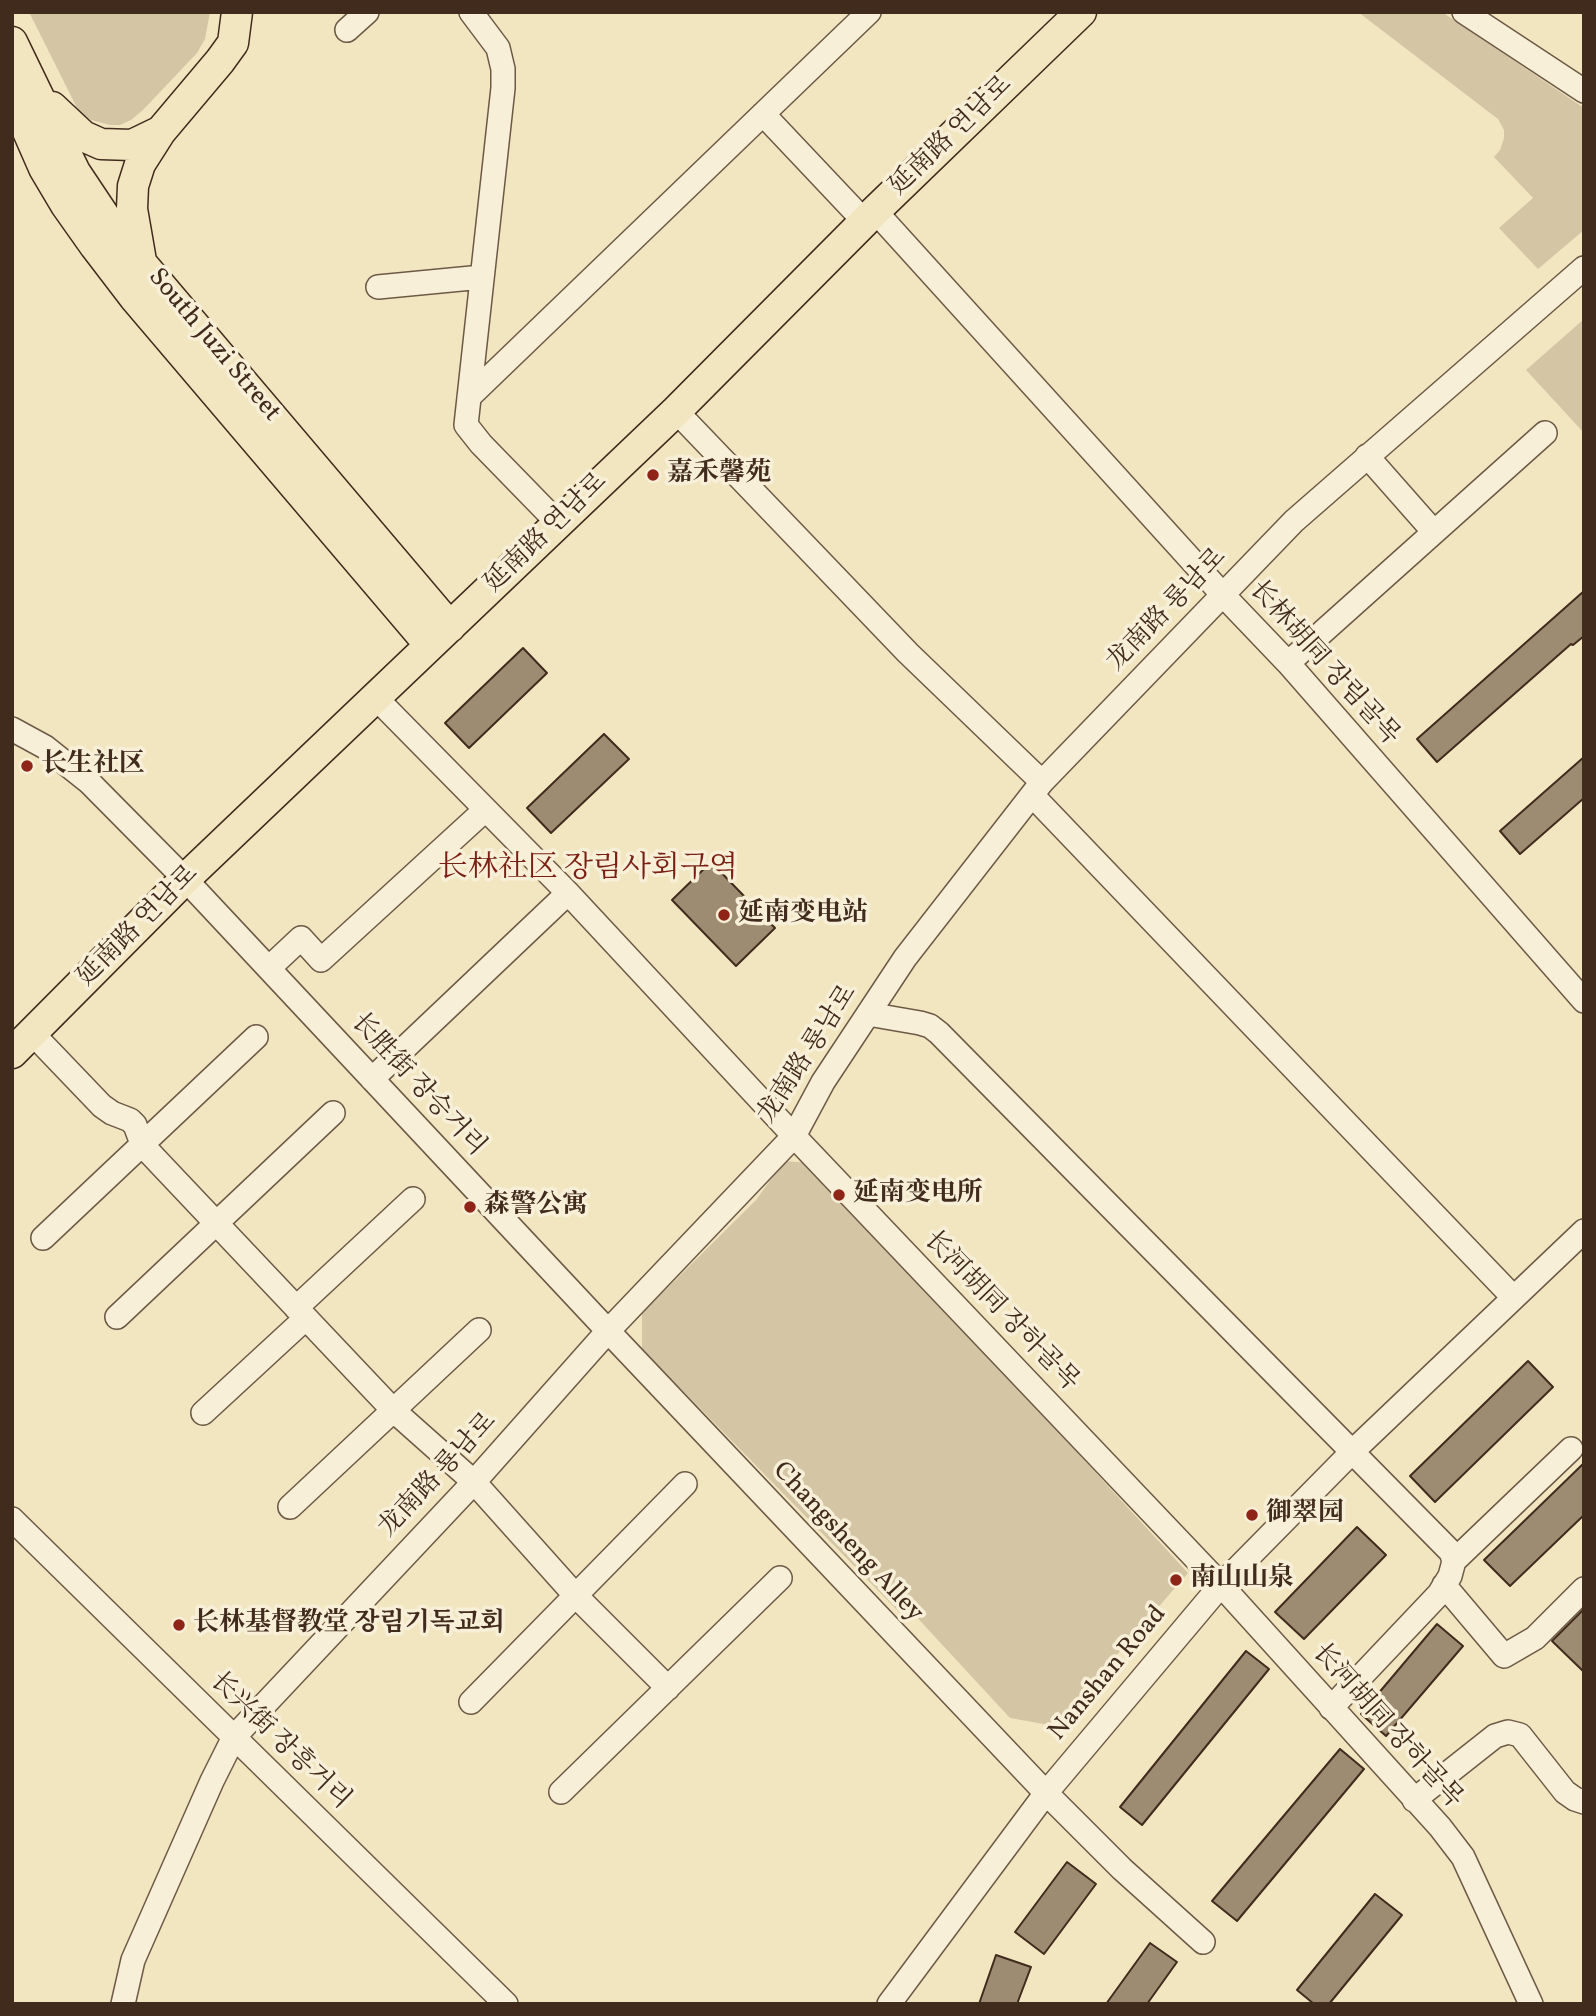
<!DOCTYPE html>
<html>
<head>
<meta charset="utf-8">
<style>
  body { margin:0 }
  #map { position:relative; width:1596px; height:2016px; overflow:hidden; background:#f2e6c1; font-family:Vollkorn,serif }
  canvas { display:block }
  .frame { position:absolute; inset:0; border:14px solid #412b1d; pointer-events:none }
</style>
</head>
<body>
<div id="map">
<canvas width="1596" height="2016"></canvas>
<div class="frame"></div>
</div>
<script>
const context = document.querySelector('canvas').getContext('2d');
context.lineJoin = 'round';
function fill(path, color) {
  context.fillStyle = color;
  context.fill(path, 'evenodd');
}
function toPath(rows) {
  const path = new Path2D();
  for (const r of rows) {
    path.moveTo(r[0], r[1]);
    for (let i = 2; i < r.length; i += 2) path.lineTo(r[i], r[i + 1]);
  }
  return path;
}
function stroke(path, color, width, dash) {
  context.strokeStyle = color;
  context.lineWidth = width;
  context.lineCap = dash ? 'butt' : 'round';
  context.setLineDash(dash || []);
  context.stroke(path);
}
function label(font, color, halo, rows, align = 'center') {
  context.font = font + ' Vollkorn,"Noto Serif SC","Noto Serif KR",serif';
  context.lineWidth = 7;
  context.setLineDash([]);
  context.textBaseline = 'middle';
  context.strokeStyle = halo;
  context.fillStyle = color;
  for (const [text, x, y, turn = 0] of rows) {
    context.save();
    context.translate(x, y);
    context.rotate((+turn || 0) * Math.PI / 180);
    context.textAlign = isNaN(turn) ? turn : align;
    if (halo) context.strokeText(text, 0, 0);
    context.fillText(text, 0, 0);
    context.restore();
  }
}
fill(toPath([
  [29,12,210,12,205,39,197,53,143,110,131,120,120,125,110,125,91,120,79,112],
  [1358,12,1442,12,1584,108,1584,230,1538,269,1499,228,1533,198,1494,157,1500,150,1504,138,1504,130,1498,119],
  [1584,319,1584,433,1526,370],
  [784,1161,811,1163,1188,1573,1055,1726,1010,1718,911,1611,900,1613,642,1349,642,1313,756,1200]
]), '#d4c6a5');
const building = toPath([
  [1584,591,1584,636,1573,645,1571,644,1437,762,1417,739,1584,591],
  [523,648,547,673,469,748,445,723,523,648],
  [604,734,629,759,551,833,527,808,604,734],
  [1584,757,1584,798,1520,854,1500,831,1584,757],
  [711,862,775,928,736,966,672,900,711,862],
  [1528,1361,1553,1387,1435,1502,1410,1476,1528,1361],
  [1584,1463,1584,1515,1510,1586,1484,1560,1584,1463],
  [1357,1527,1386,1555,1304,1639,1275,1612,1357,1527],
  [1584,1609,1584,1672,1552,1641,1584,1609],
  [1437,1624,1463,1646,1386,1736,1361,1714,1437,1624],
  [1246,1651,1269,1669,1142,1825,1120,1807,1246,1651],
  [1340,1749,1364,1769,1237,1921,1212,1901,1340,1749],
  [1067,1862,1096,1884,1044,1954,1015,1932,1067,1862],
  [1375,1894,1402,1915,1329,2004,1314,2004,1297,1990,1375,1894],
  [1150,1943,1177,1962,1147,2004,1106,2004,1150,1943],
  [996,1955,1031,1967,1017,2004,979,2004,996,1955]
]);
fill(building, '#9d8c72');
stroke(building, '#412b1d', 2);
const minor = toPath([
  [471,12,498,48,503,69,503,88,466,425,481,444,558,523],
  [1464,12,1584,91],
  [347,30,367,12],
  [763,114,865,222],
  [875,211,1223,595,1288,663,1584,1001],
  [378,287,482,277],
  [469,397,869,12],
  [676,411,908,653,1042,782],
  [1367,456,1434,532],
  [1288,663,1545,433],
  [375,697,568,893,794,1136,1221,1585,1440,1827,1463,1857,1531,2004],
  [12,729,45,747,89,782,185,879,608,1331,1046,1793,1122,1869,1203,1942],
  [1032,795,1513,1297],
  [269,968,301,938,321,960,485,810],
  [868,1014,920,1023,930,1026,939,1033,1451,1552,1454,1561,1450,1576,1439,1594,1331,1708],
  [33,1034,102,1106,112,1113,130,1120,135,1125,141,1141,148,1151,393,1410,474,1482,575,1595,668,1688],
  [372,1079,568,893],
  [43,1238,256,1037],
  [296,1308,413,1199],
  [117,1317,333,1113],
  [203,1413,306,1318],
  [290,1507,479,1330],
  [12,1519,506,2004],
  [1454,1561,1571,1449],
  [1444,1585,1504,1656,1535,1638,1584,1589],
  [471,1702,685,1484],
  [561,1792,780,1578],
  [1414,1800,1495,1736,1508,1732,1520,1735,1565,1792,1575,1799,1584,1802],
  [123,2004,133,1960,212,1781,234,1737,474,1482,608,1331,794,1136,823,1082,905,958,1042,782,1294,521,1584,268],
  [889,2004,1046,1793,1221,1585,1353,1451,1584,1231]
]);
const major = toPath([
  [12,42,75,172,115,232,450,627],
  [12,95,44,168,66,205,95,246,134,297,430,645],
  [52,107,83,136,101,144,132,145,161,131],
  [141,261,132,209,133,186,140,164,161,131,220,61,233,43,237,12],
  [12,1053,185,879,676,411,875,211,1081,12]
]);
stroke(minor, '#6d5a46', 26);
stroke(major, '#412b1d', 33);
stroke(minor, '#f7efd7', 23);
stroke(major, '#f2e6c1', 30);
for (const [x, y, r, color] of [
  [653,475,7,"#8f2418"],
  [27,766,7,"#8f2418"],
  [724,915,7,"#8f2418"],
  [839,1195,7,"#8f2418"],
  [470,1207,7,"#8f2418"],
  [1252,1515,7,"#8f2418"],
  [1176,1580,7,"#8f2418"],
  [179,1625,7,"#8f2418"]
]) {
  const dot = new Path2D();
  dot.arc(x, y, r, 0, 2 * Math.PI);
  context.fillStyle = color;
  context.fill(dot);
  stroke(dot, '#f7efd7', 2.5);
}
label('26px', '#412b1d', '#f7efd7', [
  ["延南路 연남로",952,137,-44],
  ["South Juzi Street",213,346,50],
  ["延南路 연남로",547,534,-44],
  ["龙南路 룡남로",1168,611,-46],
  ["长林胡同 장림골목",1323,664,48],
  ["延南路 연남로",139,927,-45],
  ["龙南路 룡남로",809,1055,-57],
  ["长胜街 장승거리",417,1086,47],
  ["长河胡同 장하골목",1000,1312,46],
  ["龙南路 룡남로",439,1476,-47],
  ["Changsheng Alley",847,1543,47],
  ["Nanshan Road",1109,1674,-50],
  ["长河胡同 장하골목",1386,1727,48],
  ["长兴街 장흥거리",279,1742,44]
]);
label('bold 26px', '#412b1d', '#f7efd7', [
  ["嘉禾馨苑",667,475],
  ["长生社区",41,766],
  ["延南变电站",738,915],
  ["延南变电所",853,1195],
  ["森警公寓",484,1207],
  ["御翠园",1266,1515],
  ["南山山泉",1190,1580],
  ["长林基督教堂 장림기독교회",193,1625]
], 'left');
label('30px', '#7a1f14', '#f7efd7', [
  ["长林社区 장림사회구역",588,870]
]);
</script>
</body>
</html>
